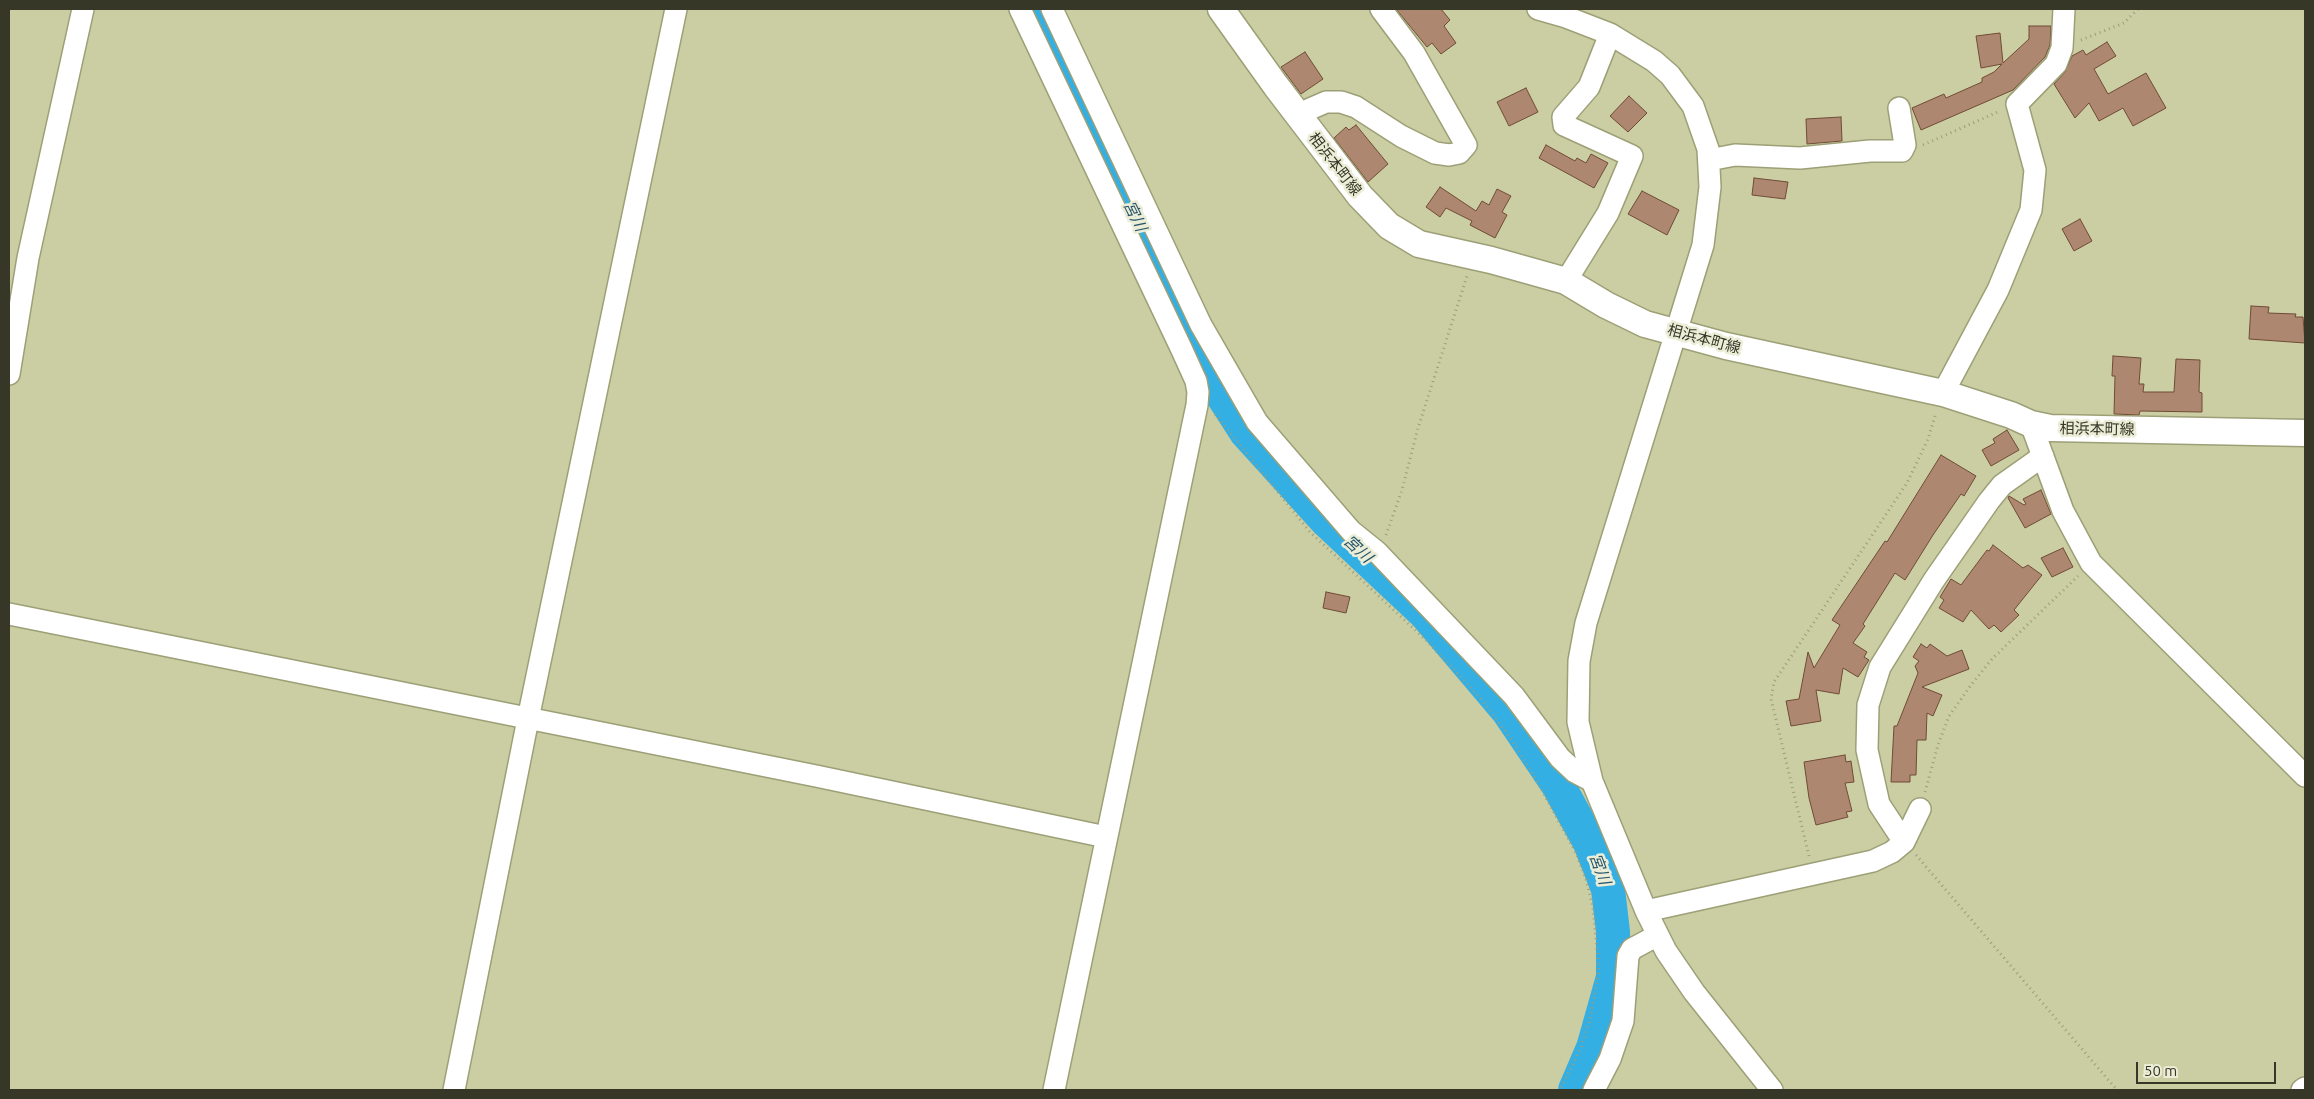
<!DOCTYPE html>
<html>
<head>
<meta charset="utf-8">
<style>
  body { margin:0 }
  #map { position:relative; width:2314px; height:1099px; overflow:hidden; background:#cbcea3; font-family:Ubuntu,sans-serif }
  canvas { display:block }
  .frame { position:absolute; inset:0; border:10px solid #363726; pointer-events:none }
  .scale { position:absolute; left:2136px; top:1062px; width:140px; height:22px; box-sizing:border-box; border:2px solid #363726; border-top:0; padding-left:6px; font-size:15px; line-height:18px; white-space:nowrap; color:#363726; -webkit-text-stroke:4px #ebedd7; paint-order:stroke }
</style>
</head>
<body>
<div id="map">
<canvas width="2314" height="1099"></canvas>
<div class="frame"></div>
<div class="scale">50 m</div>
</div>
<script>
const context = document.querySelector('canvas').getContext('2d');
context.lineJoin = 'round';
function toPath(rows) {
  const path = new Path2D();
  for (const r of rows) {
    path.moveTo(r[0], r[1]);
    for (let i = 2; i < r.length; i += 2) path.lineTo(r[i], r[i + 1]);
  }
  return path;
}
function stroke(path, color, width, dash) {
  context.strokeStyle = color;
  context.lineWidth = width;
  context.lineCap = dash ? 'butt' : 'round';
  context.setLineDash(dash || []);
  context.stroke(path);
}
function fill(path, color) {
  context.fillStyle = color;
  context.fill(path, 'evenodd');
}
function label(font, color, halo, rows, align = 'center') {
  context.font = font + ' Ubuntu,"Noto Sans JP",sans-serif';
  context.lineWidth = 5;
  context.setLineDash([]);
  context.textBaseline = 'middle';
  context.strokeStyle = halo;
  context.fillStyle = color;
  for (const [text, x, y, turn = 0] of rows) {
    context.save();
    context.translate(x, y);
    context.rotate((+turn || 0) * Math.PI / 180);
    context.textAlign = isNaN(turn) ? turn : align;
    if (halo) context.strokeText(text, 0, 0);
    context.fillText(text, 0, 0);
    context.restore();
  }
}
stroke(toPath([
  [1037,9,1155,260,1219,390,1246,432,1326,520,1425,613,1508,711,1558,785,1590,843,1608,889,1613,932,1613,977,1593,1048,1575,1090]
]), '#34afe4', 34);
const building = toPath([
  [1396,9,1441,9,1450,20,1444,26,1456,43,1441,54,1432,43,1427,47,1396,9],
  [2029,26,2051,26,2050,45,2045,57,2013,90,1921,130,1912,108,1944,94,1946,98,1982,82,1982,78,1994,72,2002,64,1981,68,1976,36,2000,33,2003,63,2029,39,2029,26],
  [2107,42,2116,56,2094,69,2108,94,2146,73,2166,108,2133,126,2123,108,2099,121,2089,103,2075,118,2054,84,2065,72,2072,56,2083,50,2086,55,2107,42],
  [1305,52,1323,79,1301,94,1281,67,1305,52],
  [1526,88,1538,112,1509,126,1497,102,1526,88],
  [1629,96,1647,113,1628,132,1610,116,1629,96],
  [1841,117,1842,141,1807,144,1806,119,1841,117],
  [1356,125,1388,164,1368,182,1334,138,1346,127,1349,130,1356,125],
  [1546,145,1575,161,1577,158,1586,163,1591,154,1608,163,1594,188,1539,158,1546,145],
  [1754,178,1788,182,1785,199,1752,195,1754,178],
  [1440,187,1476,211,1482,201,1489,205,1497,189,1511,196,1502,212,1507,215,1495,238,1470,225,1472,221,1446,208,1440,217,1426,207,1440,187],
  [1642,191,1679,210,1667,235,1628,214,1642,191],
  [2080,219,2092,241,2074,251,2062,229,2080,219],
  [2251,306,2269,307,2268,313,2296,314,2295,317,2303,317,2305,343,2249,339,2251,306],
  [2113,356,2141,358,2139,384,2144,384,2143,392,2174,392,2176,359,2200,360,2199,392,2202,393,2202,412,2140,411,2139,415,2114,414,2115,376,2112,376,2113,356],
  [2007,430,2019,450,1991,466,1982,450,1995,443,1993,439,2007,430],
  [1941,455,1976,476,1964,496,1961,494,1933,535,1905,580,1895,573,1863,624,1865,626,1853,643,1867,652,1864,657,1869,660,1858,677,1843,668,1839,694,1816,690,1821,721,1791,726,1786,701,1799,699,1808,652,1814,668,1840,625,1832,620,1885,541,1887,542,1941,455],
  [2041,490,2051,514,2025,528,2008,498,2009,496,2024,505,2026,504,2023,499,2041,490],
  [1993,545,2023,568,2028,565,2042,575,2014,610,2019,615,2001,632,1994,625,1989,629,1971,610,1963,622,1939,608,1944,600,1940,597,1951,579,1961,585,1987,550,1989,551,1993,545],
  [2063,548,2073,567,2052,577,2041,558,2063,548],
  [1326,592,1350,597,1346,613,1323,608,1326,592],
  [1921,644,1927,648,1930,644,1947,656,1962,650,1969,669,1922,687,1942,695,1933,716,1927,713,1926,740,1917,740,1916,775,1910,775,1910,782,1891,782,1894,726,1897,726,1918,673,1915,666,1919,661,1913,657,1921,644],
  [1845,755,1846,762,1851,761,1854,782,1845,783,1852,811,1846,812,1848,817,1816,825,1809,798,1804,762,1845,755]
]);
fill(building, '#ae8770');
stroke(building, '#6f4b36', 1);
const minor = toPath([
  [1020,9,1181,348,1196,381,1198,392,1197,405,1054,1090],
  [1052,9,1201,325,1257,422,1351,531,1377,552,1514,696,1560,758,1575,772,1592,781],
  [1538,9,1566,17,1610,34,1654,61,1670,75,1693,106,1708,149,1710,187,1703,245,1586,623,1579,661,1578,722,1592,781,1646,911,1666,951,1694,992,1772,1090],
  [1299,117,1310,109,1326,102,1341,102,1356,107,1401,136,1435,153,1449,155,1459,153,1466,145,1414,53,1381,9],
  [1709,160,1735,155,1800,158,1870,151,1902,151,1905,145,1899,108],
  [1566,281,1608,213,1632,156,1564,125,1563,117,1589,87,1610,34],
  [9,374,28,258,83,9],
  [1943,393,1998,290,2031,210,2035,170,2017,104,2056,64,2062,48,2064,9],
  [2031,424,2063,511,2091,563,2305,776],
  [9,614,816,776,1106,837],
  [1904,842,1879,804,1867,750,1868,705,1880,667,1934,580,1989,501,2002,485,2043,456],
  [1646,911,1873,861,1892,852,1904,842,1920,809],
  [454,1090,528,719,676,9],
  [1594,1090,1610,1059,1623,1021,1628,956,1632,949,1658,935],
  [2302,1090,2305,1088]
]);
const major = toPath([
  [1221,9,1276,86,1360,196,1389,226,1419,244,1491,260,1566,281,1606,305,1645,324,1726,346,1943,393,2011,415,2031,424,2050,428,2305,433]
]);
stroke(minor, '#9da076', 24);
stroke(major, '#9da076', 29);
stroke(toPath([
  [2081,40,2124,23,2138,9],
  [1923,145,2000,111],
  [1215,414,1310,532,1426,640,1483,701,1513,742,1538,783,1576,853,1586,879,1593,907,1599,971,1590,1019,1581,1047,1560,1090],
  [1386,535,1402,490,1418,428,1467,276],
  [1925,792,1938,745,1949,716,1971,685,1992,659,2078,576],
  [1916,855,2117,1090],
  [1809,856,1771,699,1774,682,1907,483,1928,439,1936,413]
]), '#9a9d7a', 3, [1, 4]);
stroke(minor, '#fff', 21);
stroke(major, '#fff', 26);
label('15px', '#363726', '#ebedd7', [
  ["相浜本町線",1335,164,52],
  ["相浜本町線",1704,339,15],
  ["相浜本町線",2097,429,1]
]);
label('italic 16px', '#26556c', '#ebedd7', [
  ["宮川",1135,216,64],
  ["宮川",1358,549,43],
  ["宮川",1600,869,70]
]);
</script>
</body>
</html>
